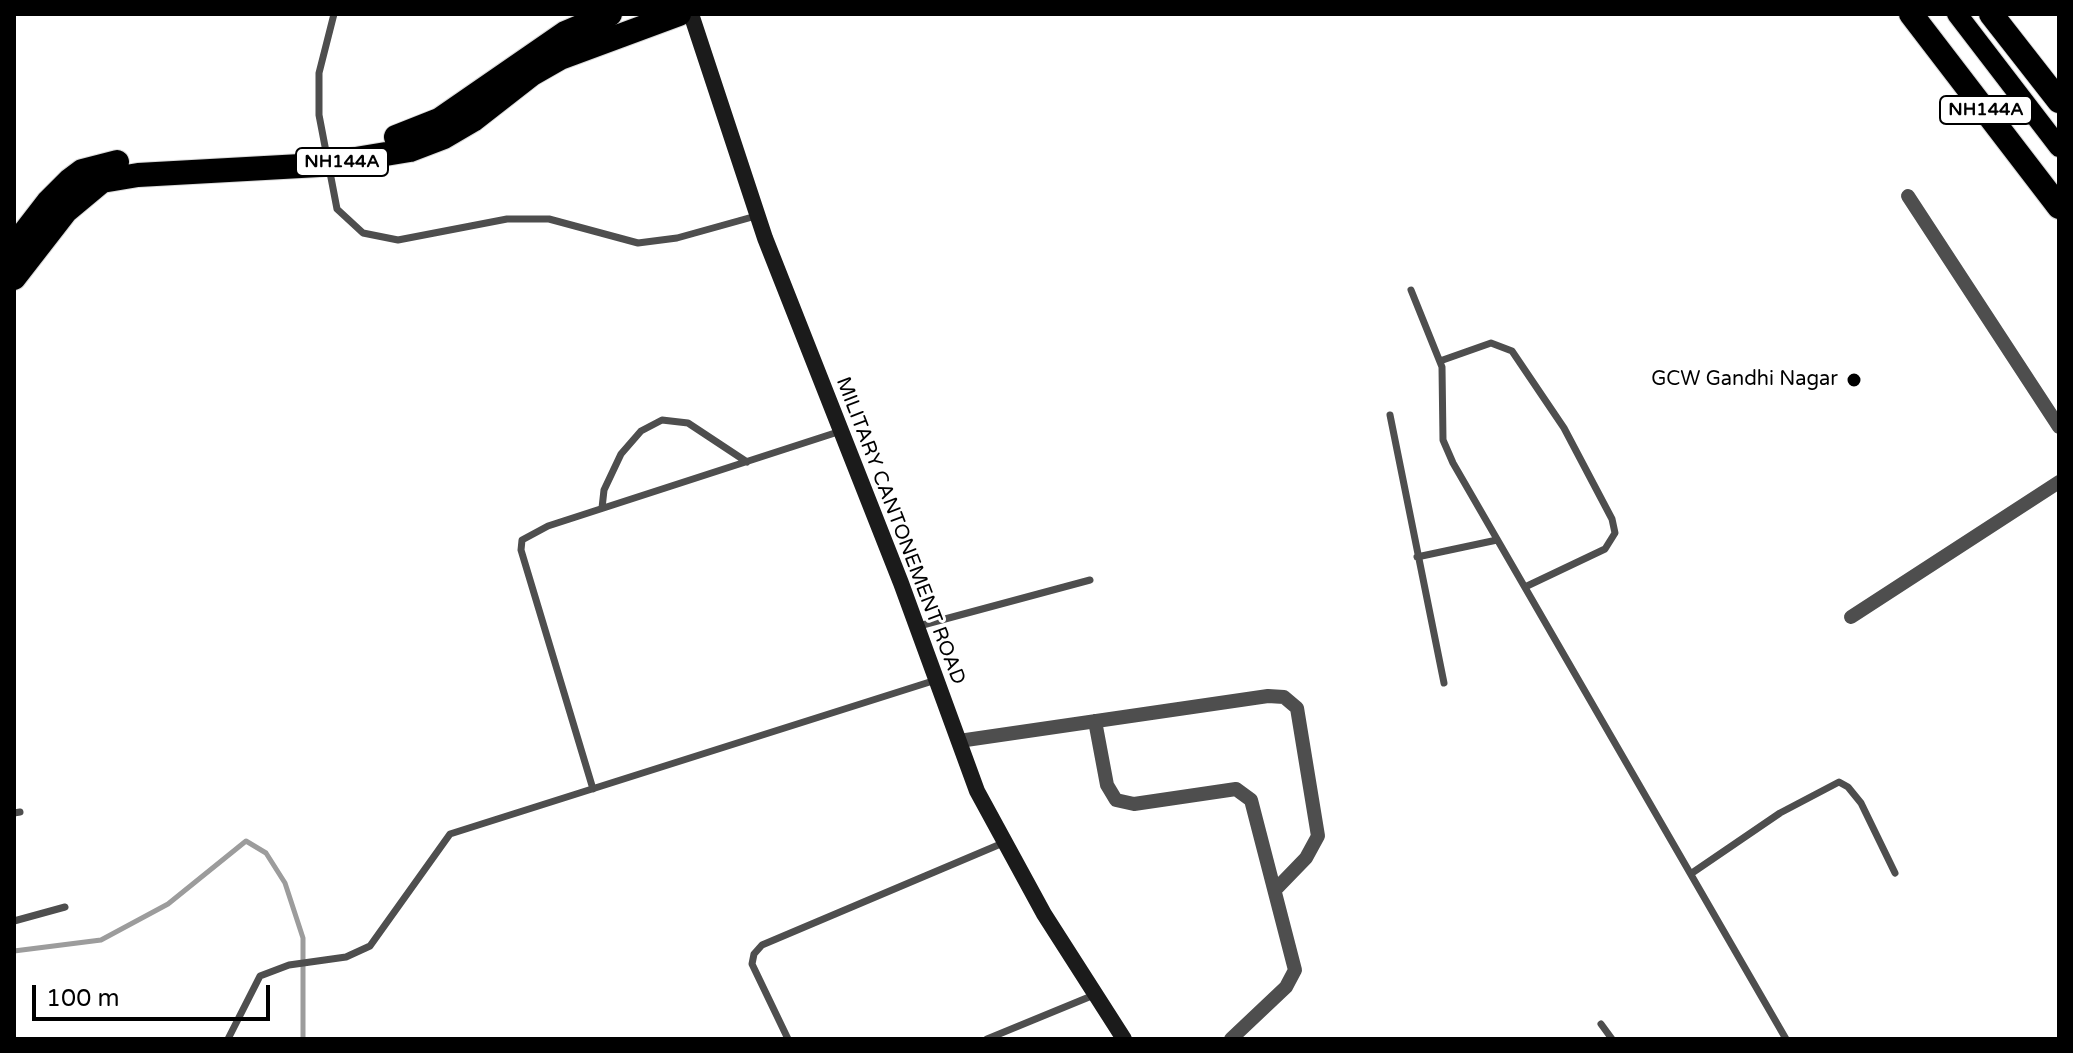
<!DOCTYPE html>
<html>
<head>
<meta charset="utf-8">
<style>
  body { margin:0 }
  #map { position:relative; width:2073px; height:1053px; overflow:hidden; background:#fff; font-family:"Varela Round",sans-serif }
  canvas { display:block }
  .frame { position:absolute; inset:0; border:16px solid #000; pointer-events:none }
  .scale { position:absolute; left:32px; top:985px; width:238px; height:36px; box-sizing:border-box; border:4px solid #000; border-top:0; padding-left:10px; font-size:24px; line-height:28px; white-space:nowrap; color:#000; -webkit-text-stroke:6px #fff; paint-order:stroke }
</style>
</head>
<body>
<div id="map">
<canvas width="2073" height="1053"></canvas>
<div class="frame"></div>
<div class="scale">100 m</div>
</div>
<script>
const context = document.querySelector('canvas').getContext('2d');
context.lineJoin = 'round';
function toPath(rows) {
  const path = new Path2D();
  for (const r of rows) {
    path.moveTo(r[0], r[1]);
    for (let i = 2; i < r.length; i += 2) path.lineTo(r[i], r[i + 1]);
  }
  return path;
}
function stroke(path, color, width, dash) {
  context.strokeStyle = color;
  context.lineWidth = width;
  context.lineCap = dash ? 'butt' : 'round';
  context.setLineDash(dash || []);
  context.stroke(path);
}
function label(font, color, halo, rows, align = 'center') {
  context.font = font + ' "Varela Round",sans-serif';
  context.lineWidth = 6;
  context.setLineDash([]);
  context.textBaseline = 'middle';
  context.strokeStyle = halo;
  context.fillStyle = color;
  for (const [text, x, y, turn = 0] of rows) {
    context.save();
    context.translate(x, y);
    context.rotate((+turn || 0) * Math.PI / 180);
    context.textAlign = isNaN(turn) ? turn : align;
    if (halo) context.strokeText(text, 0, 0);
    context.fillText(text, 0, 0);
    context.restore();
  }
}
stroke(toPath([
  [14,951,101,940,168,904,246,841,266,853,285,883,303,938,303,1039]
]), '#9c9c9c', 5);
const primary = toPath([
  [1957,14,2059,147]
]);
const highway = toPath([
  [1911,14,2059,207],
  [1991,14,2059,101],
  [396,137,439,120,565,33,610,14],
  [14,246,48,202,70,180,82,171,117,162],
  [14,278,66,211,102,181,138,175,319,165,410,150,444,137,473,120,532,74,560,58,679,14]
]);
stroke(primary, '#dbdbdb', 22);
stroke(highway, '#dbdbdb', 26);
stroke(toPath([
  [334,14,319,73,319,115,337,209,363,233,398,240,507,219,549,219,638,243,677,238,756,216],
  [1411,290,1442,367,1443,440,1453,463,1786,1039],
  [1440,361,1491,343,1512,351,1564,428,1612,519,1615,533,1605,549,1525,587],
  [1390,415,1444,683],
  [602,508,604,490,621,454,641,431,662,420,688,423,747,462],
  [1417,557,1497,540],
  [919,626,1090,580],
  [593,789,521,550,522,540,548,526,841,431],
  [14,813,20,812],
  [1692,873,1780,813,1839,782,1848,787,1861,803,1895,873],
  [14,921,65,907],
  [1601,1024,1612,1039],
  [228,1039,260,976,289,965,346,957,370,946,450,834,936,680],
  [788,1039,752,964,754,954,762,945,1003,843],
  [987,1039,1094,995]
]), '#4e4e4e', 7);
stroke(toPath([
  [1908,196,2059,427],
  [1851,617,2059,482],
  [1095,721,1107,785,1116,800,1134,804,1236,789,1251,800,1295,970,1286,987,1231,1039],
  [959,741,1268,696,1284,697,1297,708,1318,836,1306,858,1276,889]
]), '#4e4e4e', 14);
stroke(toPath([
  [691,14,765,238,901,583,977,791,1044,914,1124,1039]
]), '#1b1b1b', 16);
stroke(primary, '#000', 20);
stroke(highway, '#000', 24);
for (const [x, y, r, color] of [
  [1854,380,8,"#000"]
]) {
  const dot = new Path2D();
  dot.arc(x, y, r, 0, 2 * Math.PI);
  context.fillStyle = color;
  context.fill(dot);
  stroke(dot, '#fff', 3);
}
for (const [x, y, w] of [
  [1986,110,92],
  [342,162,92]
]) {
  const box = new Path2D();
  box.roundRect(x - w / 2, y - 14, w, 28, 6);
  context.fillStyle = '#fff';
  context.fill(box);
  stroke(box, '#000', 2);
}
label('bold 18px', '#000', null, [
  ["NH144A",1986,110],
  ["NH144A",342,162]
]);
label('20px', '#000', '#fff', [
  ["GCW Gandhi Nagar",1838,380]
], 'right');
label('20px', '#000', '#fff', [
  ["MILITARY CANTONEMENT ROAD",900,531,69]
]);
</script>
</body>
</html>
